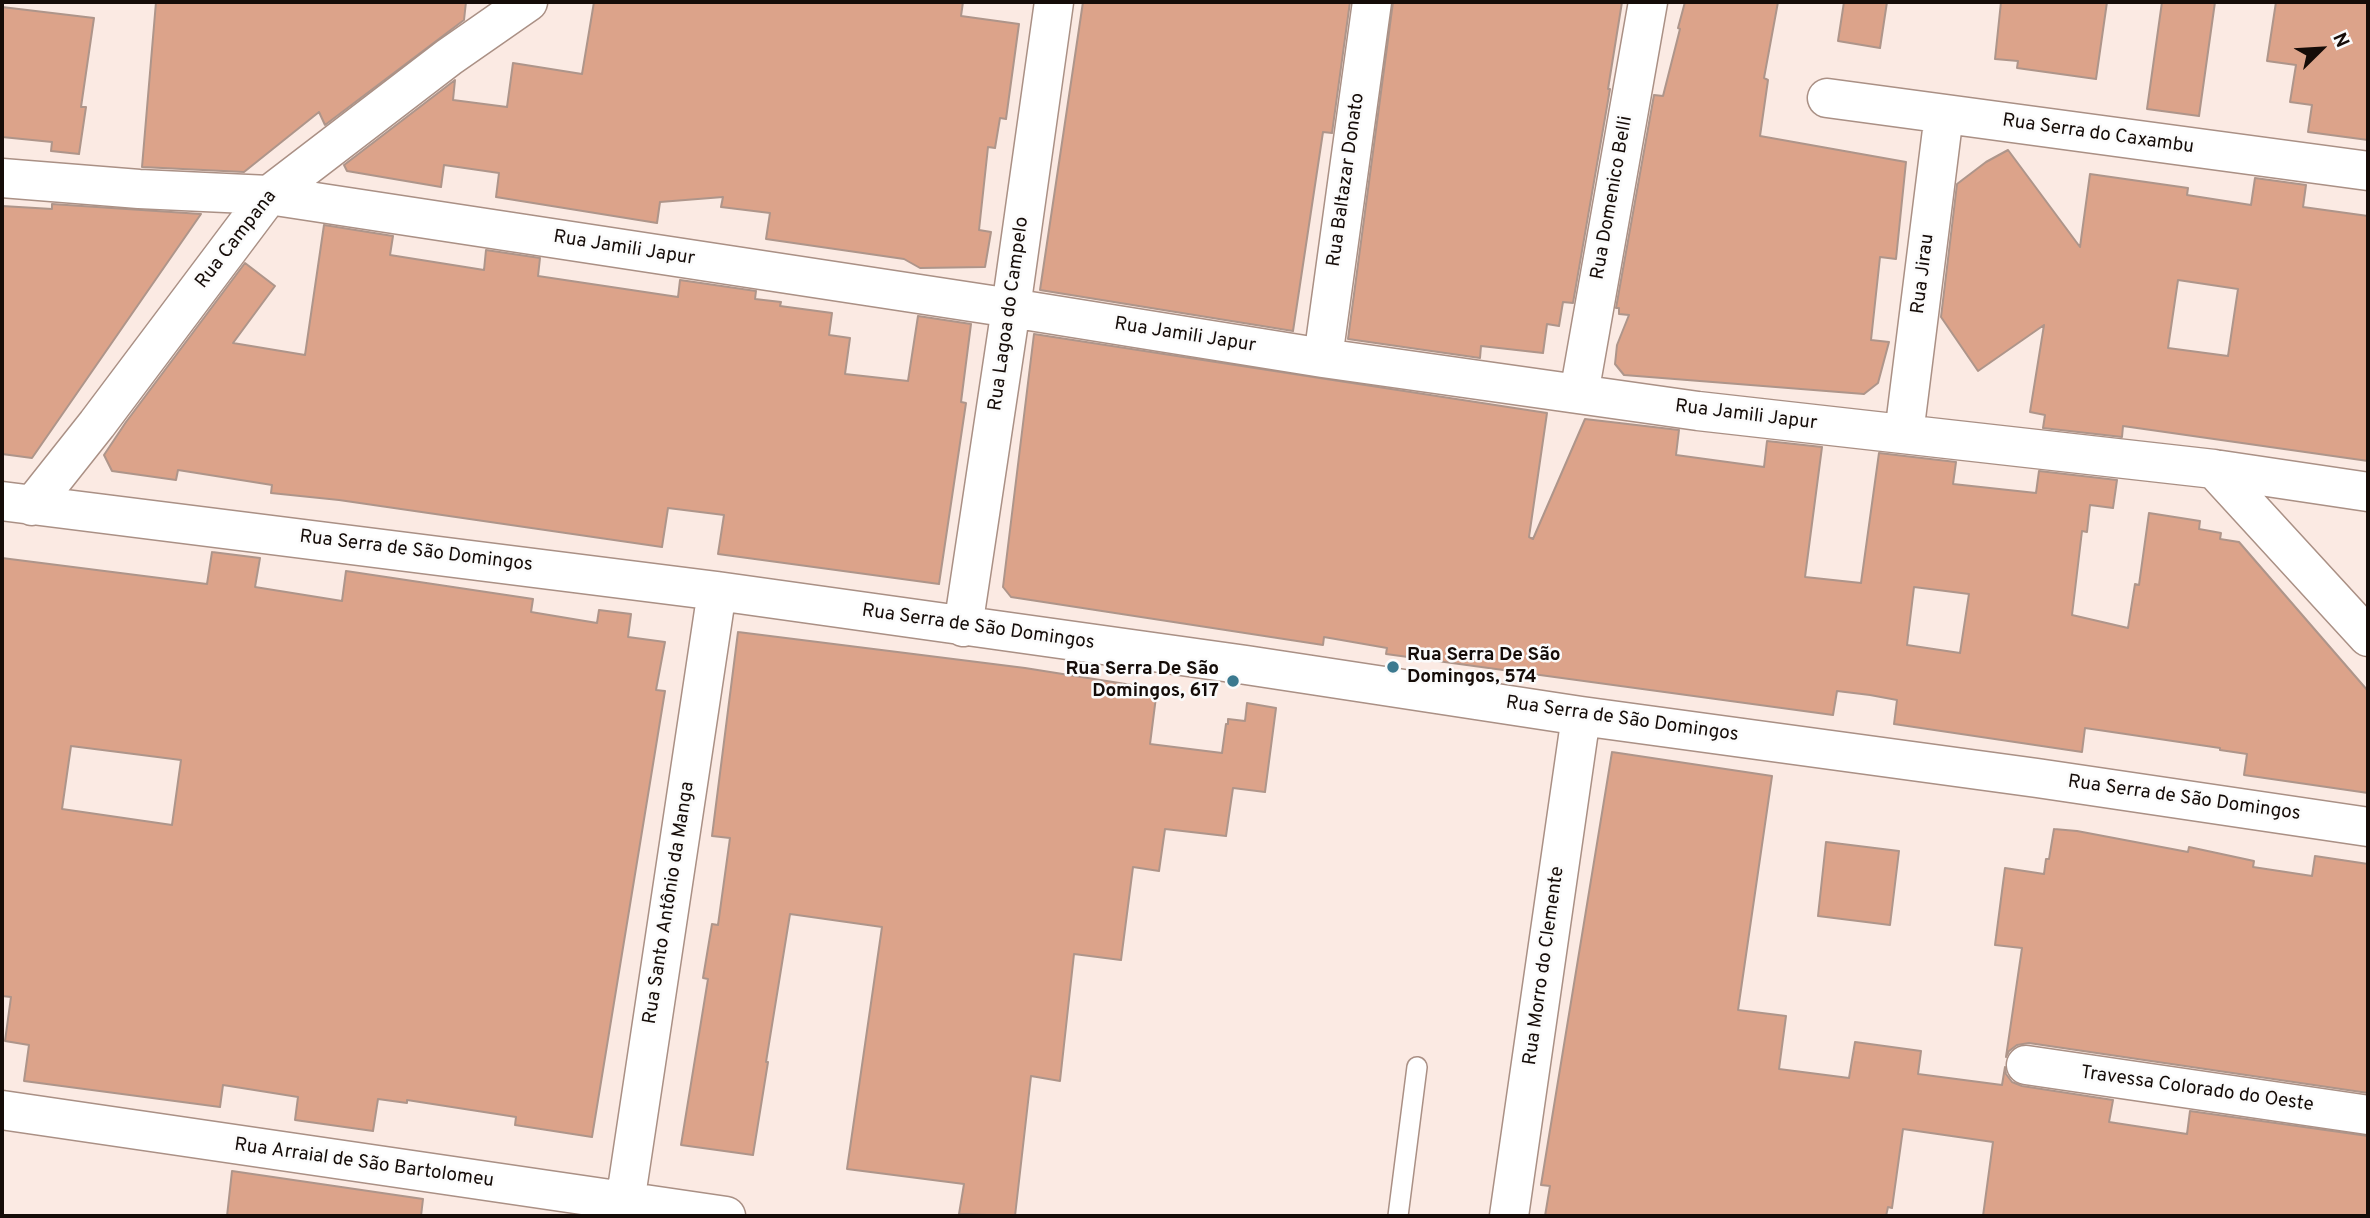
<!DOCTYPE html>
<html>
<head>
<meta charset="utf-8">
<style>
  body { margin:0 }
  #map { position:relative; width:2370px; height:1218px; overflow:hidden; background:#fbeae3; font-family:Overpass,sans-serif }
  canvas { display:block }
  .frame { position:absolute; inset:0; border:4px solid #150c08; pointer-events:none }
  .north { position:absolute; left:2286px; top:14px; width:70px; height:70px; -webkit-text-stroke:5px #fbfbfb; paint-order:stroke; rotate:66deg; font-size:19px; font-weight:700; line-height:28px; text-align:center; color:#150c08 }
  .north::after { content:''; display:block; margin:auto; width:24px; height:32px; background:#150c08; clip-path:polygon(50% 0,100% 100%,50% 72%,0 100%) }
</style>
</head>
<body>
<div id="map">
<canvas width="2370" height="1218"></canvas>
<div class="frame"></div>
<div class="north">N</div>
</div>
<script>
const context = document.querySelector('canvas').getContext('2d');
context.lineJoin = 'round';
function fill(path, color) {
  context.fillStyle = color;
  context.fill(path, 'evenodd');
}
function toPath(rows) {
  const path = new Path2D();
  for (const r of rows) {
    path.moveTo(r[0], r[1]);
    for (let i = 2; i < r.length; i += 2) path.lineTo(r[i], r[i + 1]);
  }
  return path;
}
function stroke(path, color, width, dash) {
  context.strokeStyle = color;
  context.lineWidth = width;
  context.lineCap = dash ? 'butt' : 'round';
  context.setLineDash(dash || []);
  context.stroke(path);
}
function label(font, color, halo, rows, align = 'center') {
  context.font = font + ' Overpass,sans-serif';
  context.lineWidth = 5;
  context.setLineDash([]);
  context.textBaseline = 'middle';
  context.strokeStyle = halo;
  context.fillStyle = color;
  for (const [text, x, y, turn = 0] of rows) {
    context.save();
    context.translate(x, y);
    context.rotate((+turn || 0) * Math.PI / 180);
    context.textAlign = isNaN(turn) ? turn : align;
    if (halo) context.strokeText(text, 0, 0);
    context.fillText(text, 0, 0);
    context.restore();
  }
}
const building = toPath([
  [156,2,466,2,464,20,325,125,319,112,244,172,142,167,156,2],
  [594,2,963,2,961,16,1019,24,1006,119,1000,118,995,148,988,147,979,230,991,232,985,267,920,268,904,259,766,239,770,213,721,207,723,197,660,202,657,223,496,197,499,173,444,165,441,187,347,171,344,165,455,80,453,100,507,107,513,63,582,74,594,2],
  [1083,2,1350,2,1332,133,1323,132,1293,331,1040,290,1083,2],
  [1393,2,1622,2,1608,89,1610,89,1573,303,1563,302,1559,326,1547,324,1543,353,1481,346,1480,358,1348,339,1393,2],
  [1685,2,1778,2,1764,78,1768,80,1760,136,1906,162,1896,259,1880,257,1871,340,1889,342,1878,383,1864,394,1624,375,1615,364,1617,345,1629,315,1619,314,1619,308,1616,308,1654,95,1663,96,1680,29,1678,28,1685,2],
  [1844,2,1887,2,1880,48,1838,41,1844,2],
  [2001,2,2107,2,2096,79,2017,68,2018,61,1995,59,2001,2],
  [2162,2,2215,2,2199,116,2147,109,2162,2],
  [2276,2,2368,2,2368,140,2308,132,2312,105,2290,102,2296,65,2267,61,2276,2],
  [2,7,94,18,81,107,86,107,79,154,51,151,52,142,2,137,2,7],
  [2008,150,2080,247,2090,174,2188,188,2187,195,2251,205,2255,178,2306,185,2303,207,2368,216,2368,461,2123,426,2122,437,2043,428,2045,415,2030,412,2044,325,1978,371,1941,317,1957,184,1986,162,2008,150],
  [2178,280,2238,289,2228,356,2168,348,2178,280],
  [52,204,201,214,32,458,2,454,2,206,52,209,52,204],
  [324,225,393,236,390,255,484,270,486,250,540,258,538,276,678,297,680,280,756,291,755,299,781,302,780,306,832,313,829,335,850,338,845,374,908,381,918,316,971,324,961,402,966,403,939,584,718,554,724,515,668,508,662,547,339,500,271,493,272,485,178,470,176,480,112,471,104,455,126,422,245,263,275,286,233,343,305,355,324,225],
  [1034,334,1547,413,1529,537,1533,539,1585,419,1679,430,1676,455,1764,467,1767,441,1822,447,1805,577,1861,583,1879,453,1956,462,1953,484,2036,493,2039,471,2117,480,2113,508,2090,505,2087,532,2082,531,2072,615,2128,628,2135,584,2139,585,2149,513,2200,521,2199,529,2221,533,2220,539,2239,542,2368,691,2368,793,2244,775,2247,754,2220,750,2220,748,2085,728,2082,752,1894,724,1897,700,1870,695,1837,691,1833,715,1386,654,1387,648,1324,637,1323,645,1011,597,1003,587,1034,334],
  [1914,587,1969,594,1960,653,1907,645,1914,587],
  [212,552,260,558,255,587,342,601,346,571,533,599,531,612,597,623,599,610,631,614,628,637,665,642,656,690,665,691,592,1137,515,1125,516,1117,407,1100,407,1103,378,1099,373,1131,295,1120,298,1097,223,1085,220,1107,24,1081,29,1045,5,1041,11,997,2,996,2,558,207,584,212,552],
  [71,746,181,760,172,825,62,809,71,746],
  [738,632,1025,668,1157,689,1150,744,1222,753,1226,724,1228,724,1228,719,1245,721,1247,703,1276,708,1265,792,1233,788,1226,836,1165,829,1159,871,1133,867,1121,960,1074,954,1060,1081,1031,1076,1015,1216,959,1214,964,1184,847,1169,882,927,790,914,766,1062,768,1062,753,1155,681,1145,708,979,703,978,712,924,718,925,730,838,712,836,738,632],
  [1612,752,1772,776,1738,1010,1786,1016,1779,1069,1849,1078,1855,1042,1921,1051,1918,1074,2002,1085,2005,1067,2006,1074,2012,1082,2022,1086,2113,1100,2109,1122,2187,1134,2190,1111,2368,1136,2368,1216,1983,1216,1993,1142,1903,1129,1892,1208,1888,1207,1886,1216,1545,1216,1550,1186,1541,1185,1612,752],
  [2054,829,2077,831,2188,852,2189,847,2254,861,2253,867,2312,876,2315,856,2368,864,2368,1093,2029,1043,2017,1045,2009,1051,2006,1057,2022,948,1995,945,2005,868,2044,874,2046,859,2049,859,2054,829],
  [1826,842,1899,851,1890,925,1818,916,1826,842],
  [232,1171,423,1199,421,1216,227,1216,232,1171]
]);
fill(building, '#dca38a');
stroke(building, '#ae958a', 2);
const service = toPath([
  [1398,1216,1417,1067]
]);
const minor = toPath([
  [1827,98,2368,171],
  [2,178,139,189,269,195,1011,308,1323,358,1698,411,2214,469,2368,492],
  [1323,358,1372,2],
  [1579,394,1648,2],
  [1904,434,1944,114],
  [2214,469,2368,637],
  [2,501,717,591,1246,665,1581,716,2037,778,2368,827],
  [32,506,97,424,269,195,449,57,528,2],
  [963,627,1011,308,1054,2],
  [2026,1065,2368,1115],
  [2,1110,726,1216],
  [623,1216,717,591],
  [1509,1216,1581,716]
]);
stroke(service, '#aa9085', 22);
stroke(minor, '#aa9085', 41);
stroke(service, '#fff', 19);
stroke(minor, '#fff', 38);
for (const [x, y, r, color] of [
  [1393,667,7,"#3b798f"],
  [1233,681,7,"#3b798f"]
]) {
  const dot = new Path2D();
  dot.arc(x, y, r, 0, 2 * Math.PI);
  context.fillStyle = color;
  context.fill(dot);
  stroke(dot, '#fbfbfb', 2.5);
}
label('19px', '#150c08', '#fbfbfb', [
  ["Rua Serra do Caxambu",2098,135,8],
  ["Rua Baltazar Donato",1347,180,-82],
  ["Rua Domenico Belli",1613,198,-80],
  ["Rua Campana",237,240,-52],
  ["Rua Jamili Japur",624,249,9],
  ["Rua Jirau",1924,274,-83],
  ["Rua Lagoa do Campelo",1010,314,-82],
  ["Rua Jamili Japur",1185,336,9],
  ["Rua Jamili Japur",1746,416,7],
  ["Rua Serra de São Domingos",416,552,7],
  ["Rua Serra de São Domingos",978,628,8],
  ["Rua Serra de São Domingos",1622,720,8],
  ["Rua Serra de São Domingos",2184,799,8],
  ["Rua Santo Antônio da Manga",670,903,-81],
  ["Rua Morro do Clemente",1545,966,-82],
  ["Travessa Colorado do Oeste",2197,1090,8],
  ["Rua Arraial de São Bartolomeu",364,1164,8]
]);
label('bold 19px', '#150c08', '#fbfbfb', [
  ["Rua Serra De São",1407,656],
  ["Domingos, 574",1407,678],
  ["Rua Serra De São",1219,670,"right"],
  ["Domingos, 617",1219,692,"right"]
], 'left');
</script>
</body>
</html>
